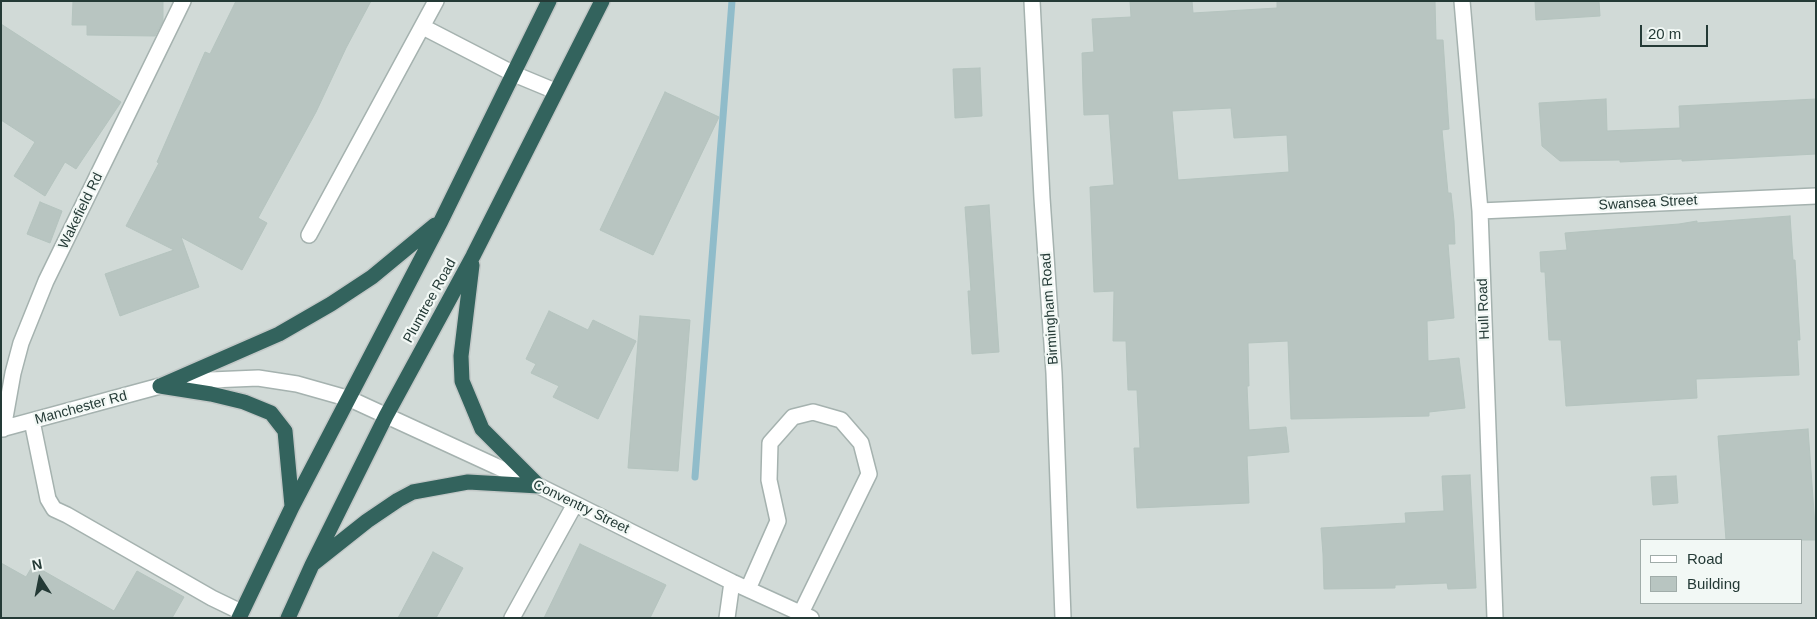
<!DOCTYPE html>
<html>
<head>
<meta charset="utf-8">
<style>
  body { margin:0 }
  #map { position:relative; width:1817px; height:619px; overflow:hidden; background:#e2ebe8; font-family:Helvetica,sans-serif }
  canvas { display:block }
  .frame { position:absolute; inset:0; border:2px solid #243a36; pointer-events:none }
  .legend { position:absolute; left:1640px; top:539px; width:162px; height:65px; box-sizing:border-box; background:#f2f8f5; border:1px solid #a0aca9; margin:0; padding:6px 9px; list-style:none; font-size:15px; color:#243a36 }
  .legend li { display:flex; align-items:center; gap:10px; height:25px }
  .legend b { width:25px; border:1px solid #a0aca9 }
  .north { position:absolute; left:15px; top:554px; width:50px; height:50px; -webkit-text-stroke:4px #f2f8f5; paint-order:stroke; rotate:349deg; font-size:14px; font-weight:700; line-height:20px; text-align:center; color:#243a36 }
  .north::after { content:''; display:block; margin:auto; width:18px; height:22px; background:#243a36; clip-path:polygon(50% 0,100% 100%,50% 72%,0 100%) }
  .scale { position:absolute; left:1640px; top:25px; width:68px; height:22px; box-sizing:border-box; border:2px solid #243a36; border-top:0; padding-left:6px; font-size:15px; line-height:18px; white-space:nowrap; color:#243a36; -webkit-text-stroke:4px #f2f8f5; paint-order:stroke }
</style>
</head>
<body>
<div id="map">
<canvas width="1817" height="619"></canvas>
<div class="frame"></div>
<ul class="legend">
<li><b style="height:6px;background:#fff"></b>Road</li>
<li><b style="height:14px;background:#b8c5c1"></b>Building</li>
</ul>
<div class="north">N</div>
<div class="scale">20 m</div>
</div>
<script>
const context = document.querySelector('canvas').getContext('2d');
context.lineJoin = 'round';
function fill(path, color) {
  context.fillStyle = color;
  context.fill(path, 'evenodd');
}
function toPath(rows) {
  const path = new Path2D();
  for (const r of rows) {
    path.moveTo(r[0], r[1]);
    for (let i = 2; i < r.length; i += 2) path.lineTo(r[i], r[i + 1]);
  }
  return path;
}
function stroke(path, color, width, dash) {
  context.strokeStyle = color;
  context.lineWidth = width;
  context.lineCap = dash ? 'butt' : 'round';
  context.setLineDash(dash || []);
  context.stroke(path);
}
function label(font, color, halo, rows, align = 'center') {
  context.font = font + ' Helvetica,sans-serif';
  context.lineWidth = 4.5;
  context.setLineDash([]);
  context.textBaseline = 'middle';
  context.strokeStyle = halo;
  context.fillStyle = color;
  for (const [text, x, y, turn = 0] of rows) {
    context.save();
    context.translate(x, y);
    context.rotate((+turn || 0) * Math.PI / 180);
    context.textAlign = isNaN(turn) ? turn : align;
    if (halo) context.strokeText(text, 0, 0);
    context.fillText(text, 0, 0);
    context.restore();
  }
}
fill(toPath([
  [1,1,1816,1,1816,618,1,618],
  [1641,540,1801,540,1801,603,1641,603]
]), '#d1dad7');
stroke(toPath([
  [695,477,732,1]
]), '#90bcca', 7);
const building = toPath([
  [73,1,163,1,163,21,155,36,87,35,87,25,72,25,73,1],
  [236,1,371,1,346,48,316,112,258,218,267,223,242,270,181,237,199,287,120,316,105,274,174,250,126,226,159,163,157,162,205,52,210,54,236,1],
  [1130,1,1192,1,1193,13,1277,8,1277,1,1435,1,1436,40,1443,40,1449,129,1442,130,1448,193,1451,193,1454,221,1455,244,1448,244,1454,318,1427,321,1428,361,1459,358,1465,408,1429,412,1429,416,1291,419,1288,341,1248,343,1249,386,1247,386,1249,430,1286,427,1289,452,1247,456,1249,503,1137,508,1134,448,1140,448,1137,390,1128,390,1126,341,1113,341,1114,291,1094,292,1090,187,1114,185,1109,114,1084,115,1083,90,1082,53,1094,52,1092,19,1131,17,1130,1],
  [1231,108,1234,138,1287,135,1289,172,1178,180,1172,111,1231,108],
  [1535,1,1599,1,1600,16,1536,20,1535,1],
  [1,24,121,102,76,169,65,162,45,196,14,176,35,142,1,120,1,24],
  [980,68,982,116,955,118,953,69,980,68],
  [665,92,719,117,653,255,600,230,665,92],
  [1606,99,1607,131,1680,128,1679,106,1816,99,1816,154,1682,161,1682,159,1620,162,1620,160,1560,161,1542,146,1539,103,1606,99],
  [40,202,62,211,50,243,27,234,40,202],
  [989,205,999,352,972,354,968,291,971,291,965,207,989,205],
  [1790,216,1793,260,1795,260,1800,340,1797,340,1799,375,1696,379,1697,398,1566,406,1561,340,1549,340,1545,272,1541,272,1540,252,1567,250,1565,233,1679,224,1697,221,1697,223,1790,216],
  [549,311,588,330,593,320,636,341,598,419,553,397,559,386,531,373,536,364,526,359,549,311],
  [640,316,690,320,678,471,628,468,640,316],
  [1808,429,1816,540,1726,540,1718,436,1808,429],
  [1470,475,1476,588,1448,589,1447,583,1395,585,1395,588,1324,589,1323,554,1321,528,1406,523,1405,513,1444,511,1442,476,1470,475],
  [1676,476,1678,503,1653,505,1651,477,1676,476],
  [580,544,666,585,650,618,544,618,580,544],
  [433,552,463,568,436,618,398,618,433,552],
  [1,563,26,577,33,565,114,611,137,571,184,597,172,618,1,618,1,563]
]);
fill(building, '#b8c5c1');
stroke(building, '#b5c4bf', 1);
const minor = toPath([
  [1032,1,1042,198,1054,373,1063,618],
  [1462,1,1480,211,1495,618],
  [423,27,514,74,555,91],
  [1480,211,1816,196],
  [309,235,436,1],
  [32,421,48,499,54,509,67,515,212,598,241,612],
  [1,429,160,386,211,380,258,378,297,384,350,399,539,486,732,582,811,618],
  [3,429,13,373,21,343,46,281,183,1],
  [748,589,778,521,769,480,770,443,793,417,813,412,841,420,861,443,869,474,801,613],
  [512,618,575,504],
  [727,618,732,582]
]);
const highway = toPath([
  [472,265,461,356,462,381,482,429,539,486],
  [160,386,279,334,331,304,372,277,435,225],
  [160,386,211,394,244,402,271,413,285,431,292,506],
  [314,563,367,521,398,500,413,492,468,482,539,486],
  [239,618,292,507,441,221,549,1],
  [288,618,312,565,386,416,473,256,602,1]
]);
stroke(minor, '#a5b2af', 18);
stroke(highway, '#c2c8c7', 18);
stroke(minor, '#fff', 15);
stroke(highway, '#33635d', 15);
label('14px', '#243a36', '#f2f8f5', [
  ["Swansea Street",1648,203,-3],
  ["Wakefield Rd",81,211,-64],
  ["Plumtree Road",430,301,-61],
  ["Birmingham Road",1050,309,-94],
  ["Hull Road",1484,309,-92],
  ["Manchester Rd",81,408,-15],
  ["Conventry Street",581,507,26]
]);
</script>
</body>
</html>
